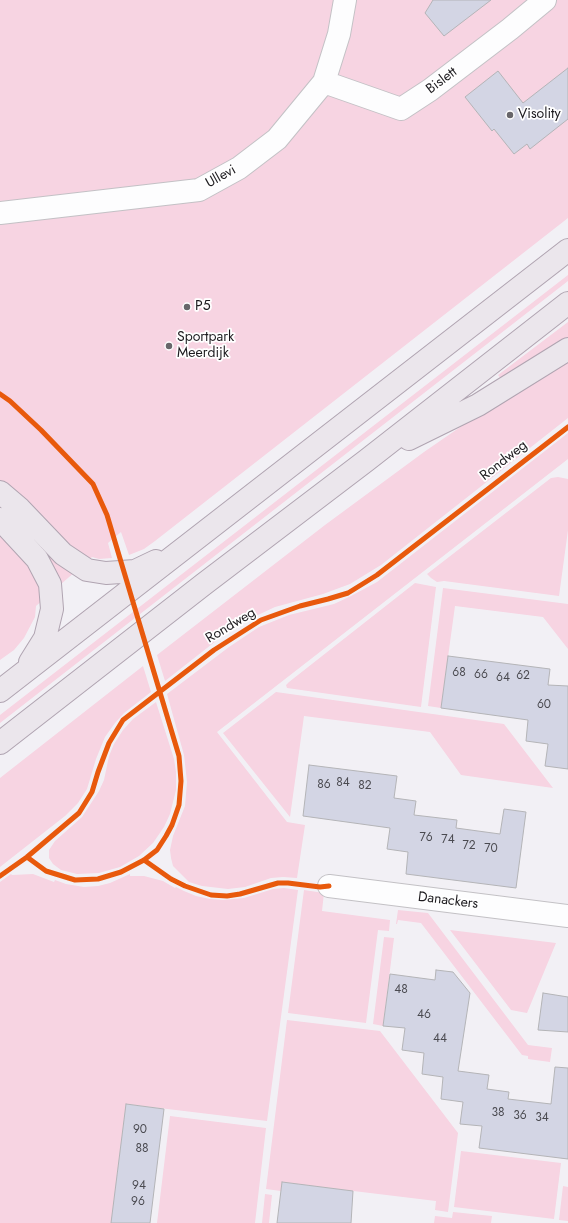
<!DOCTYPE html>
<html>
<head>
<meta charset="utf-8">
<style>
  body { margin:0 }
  canvas { display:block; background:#f2f0f5 }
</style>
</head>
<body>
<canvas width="568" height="1223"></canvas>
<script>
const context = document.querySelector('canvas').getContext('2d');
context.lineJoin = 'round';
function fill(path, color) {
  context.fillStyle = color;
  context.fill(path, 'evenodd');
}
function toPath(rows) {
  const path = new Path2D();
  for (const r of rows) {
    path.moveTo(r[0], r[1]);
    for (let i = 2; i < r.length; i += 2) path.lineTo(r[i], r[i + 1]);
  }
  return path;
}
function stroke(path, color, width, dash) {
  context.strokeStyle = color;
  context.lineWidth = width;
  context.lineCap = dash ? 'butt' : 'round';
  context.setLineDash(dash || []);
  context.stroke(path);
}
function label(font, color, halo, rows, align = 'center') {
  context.font = font + ' Jost,sans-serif';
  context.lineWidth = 3.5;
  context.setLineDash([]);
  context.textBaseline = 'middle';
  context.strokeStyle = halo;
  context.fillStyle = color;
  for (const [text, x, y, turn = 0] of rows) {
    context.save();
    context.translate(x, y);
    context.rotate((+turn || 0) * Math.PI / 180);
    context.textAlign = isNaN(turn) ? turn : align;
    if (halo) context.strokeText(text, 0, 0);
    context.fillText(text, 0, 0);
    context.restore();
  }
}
fill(toPath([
  [0,0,568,0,568,218,155,541,144,549,129,555,121,532,108,543,112,558,99,559,92,557,36,606,35,617,24,638,14,650,0,660],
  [568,275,568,281,0,723,0,715],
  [568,322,568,340,501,379,498,375],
  [568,359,568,418,381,565,350,584,323,594,275,607,245,621,221,637,165,681,157,655,325,525,424,452,469,421],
  [568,433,568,459,217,732,287,822,305,825,297,878,283,877,271,878,245,887,228,889,202,886,189,882,173,866,171,858,170,850,173,836,185,806,187,782,184,755,167,694,229,647,259,627,289,615,334,604,351,596,377,582],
  [558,477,568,479,568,530,559,596,444,581,437,582,431,578,427,574,551,478],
  [415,583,436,587,421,707,287,688,286,685,289,682],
  [443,588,568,604,568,649,543,617,455,606,441,708,428,706],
  [143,666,151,692,124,713,115,723,105,737,96,759,87,789,78,803,65,816,0,867,0,778],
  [276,692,504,724,553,788,461,775,430,732,304,716,290,817,223,733],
  [156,702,174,759,176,772,176,790,170,814,164,827,153,843,139,856,120,867,99,873,77,874,61,870,53,864,49,858,49,850,55,841,82,817,99,791,104,780,109,756,114,744,123,730,133,719],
  [11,874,12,875,33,874,54,882,55,880,66,884,84,887,98,886,110,883,130,874,130,876,144,876,163,881,175,888,176,887,184,891,196,896,210,899,223,900,244,898,273,889,284,888,298,890,267,1121,126,1104,111,1223,0,1223,0,882],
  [304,890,324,893,322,911,390,920,389,931,378,930,366,1023,288,1013],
  [398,910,428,913,528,1045,552,1048,550,1062,528,1059,528,1056,522,1055,421,923,398,920,397,924,396,924],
  [450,930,556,943,527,1013,511,1010],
  [384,937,394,938,383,1026,373,1024],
  [287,1020,380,1031,458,1133,448,1212,435,1210,436,1201,304,1185,282,1182,281,1191,266,1189],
  [170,1116,266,1128,255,1223,157,1223],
  [461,1151,561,1163,554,1219,454,1207],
  [563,1186,568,1187,568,1221,559,1220],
  [265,1194,272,1195,269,1223,262,1223],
  [453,1212,492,1216,491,1223,434,1223,435,1216,452,1218]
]), '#f7d4e2');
const building = toPath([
  [433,0,491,0,444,36,425,13,433,0],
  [568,68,568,119,530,149,527,144,514,154,494,129,492,131,465,97,498,71,523,103,568,68],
  [448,656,550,669,548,685,568,686,568,769,545,766,548,744,526,741,528,720,441,708,448,656],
  [309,765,397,776,394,798,416,801,414,815,457,820,456,828,500,834,504,809,526,812,516,888,406,874,408,852,387,849,390,828,303,816,309,765],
  [436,970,453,972,470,993,458,1071,489,1075,487,1089,509,1092,508,1099,551,1104,555,1067,568,1068,568,1159,479,1148,482,1126,460,1124,463,1102,441,1099,443,1077,422,1074,424,1053,402,1050,405,1028,383,1026,390,974,435,980,436,970],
  [543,993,568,997,568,1032,538,1030,543,993],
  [126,1104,164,1109,150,1223,111,1223,126,1104],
  [282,1182,353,1191,351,1223,277,1223,282,1182]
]);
fill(building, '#d3d5e4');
stroke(building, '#b4b4b7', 1);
const minor = toPath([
  [324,82,401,109,430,90,510,29,545,0],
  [0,213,199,190,239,168,277,139,324,82,339,34,345,0],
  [329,886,568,916]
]);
const primary = toPath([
  [409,439,478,405,568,349],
  [0,492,20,509,63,554,87,570,106,573,135,571,156,561],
  [0,519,37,559,50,584,52,609,45,638,30,662],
  [0,691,568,250],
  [0,743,204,584,367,460,568,303]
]);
stroke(minor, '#c3c1c5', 24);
stroke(primary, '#b0a4b1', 24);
stroke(minor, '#fdfdfe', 22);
stroke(primary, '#ebe6ec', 22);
stroke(toPath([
  [0,394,10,401,41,430,93,484,107,515,179,756,181,781,179,805,172,825,166,836,157,850,144,860,121,872,98,879,75,880,46,871,27,857],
  [144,860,171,879,185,886,211,895,227,896,240,894,278,883,288,883,320,887,329,886],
  [0,876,27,857,79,813,92,792,98,772,109,743,123,720,214,650,261,620,300,606,328,599,348,593,377,575,568,427]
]), '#e8590c', 5);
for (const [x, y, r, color] of [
  [510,115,4,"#68666a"],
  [187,307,4,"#68666a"],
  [169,346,4,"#68666a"]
]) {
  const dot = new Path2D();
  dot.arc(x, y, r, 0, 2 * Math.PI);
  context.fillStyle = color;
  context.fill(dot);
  stroke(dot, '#fff', 1.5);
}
label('12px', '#4a4a50', null, [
  ["68",459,673],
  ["66",481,675],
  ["62",523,676],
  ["64",503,678],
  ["60",544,705],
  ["84",343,783],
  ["86",324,785],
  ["82",365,786],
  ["76",426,838],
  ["74",448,840],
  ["72",469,846],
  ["70",491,849],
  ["48",401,990],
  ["46",424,1015],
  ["44",440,1039],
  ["38",498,1113],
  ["36",520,1116],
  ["34",542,1118],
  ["90",140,1130],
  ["88",142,1149],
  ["94",139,1186],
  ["96",138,1202]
]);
label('14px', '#1d1b1f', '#fff', [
  ["Bislett",442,81,-37],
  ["Ullevi",221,177,-29],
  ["Rondweg",504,461,-38],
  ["Rondweg",231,626,-31],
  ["Danackers",448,901,7]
]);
label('14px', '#1d1b1f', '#fff', [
  ["Visolity",518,115],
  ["P5",195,307],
  ["Sportpark",177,338],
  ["Meerdijk",177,354]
], 'left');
</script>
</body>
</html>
